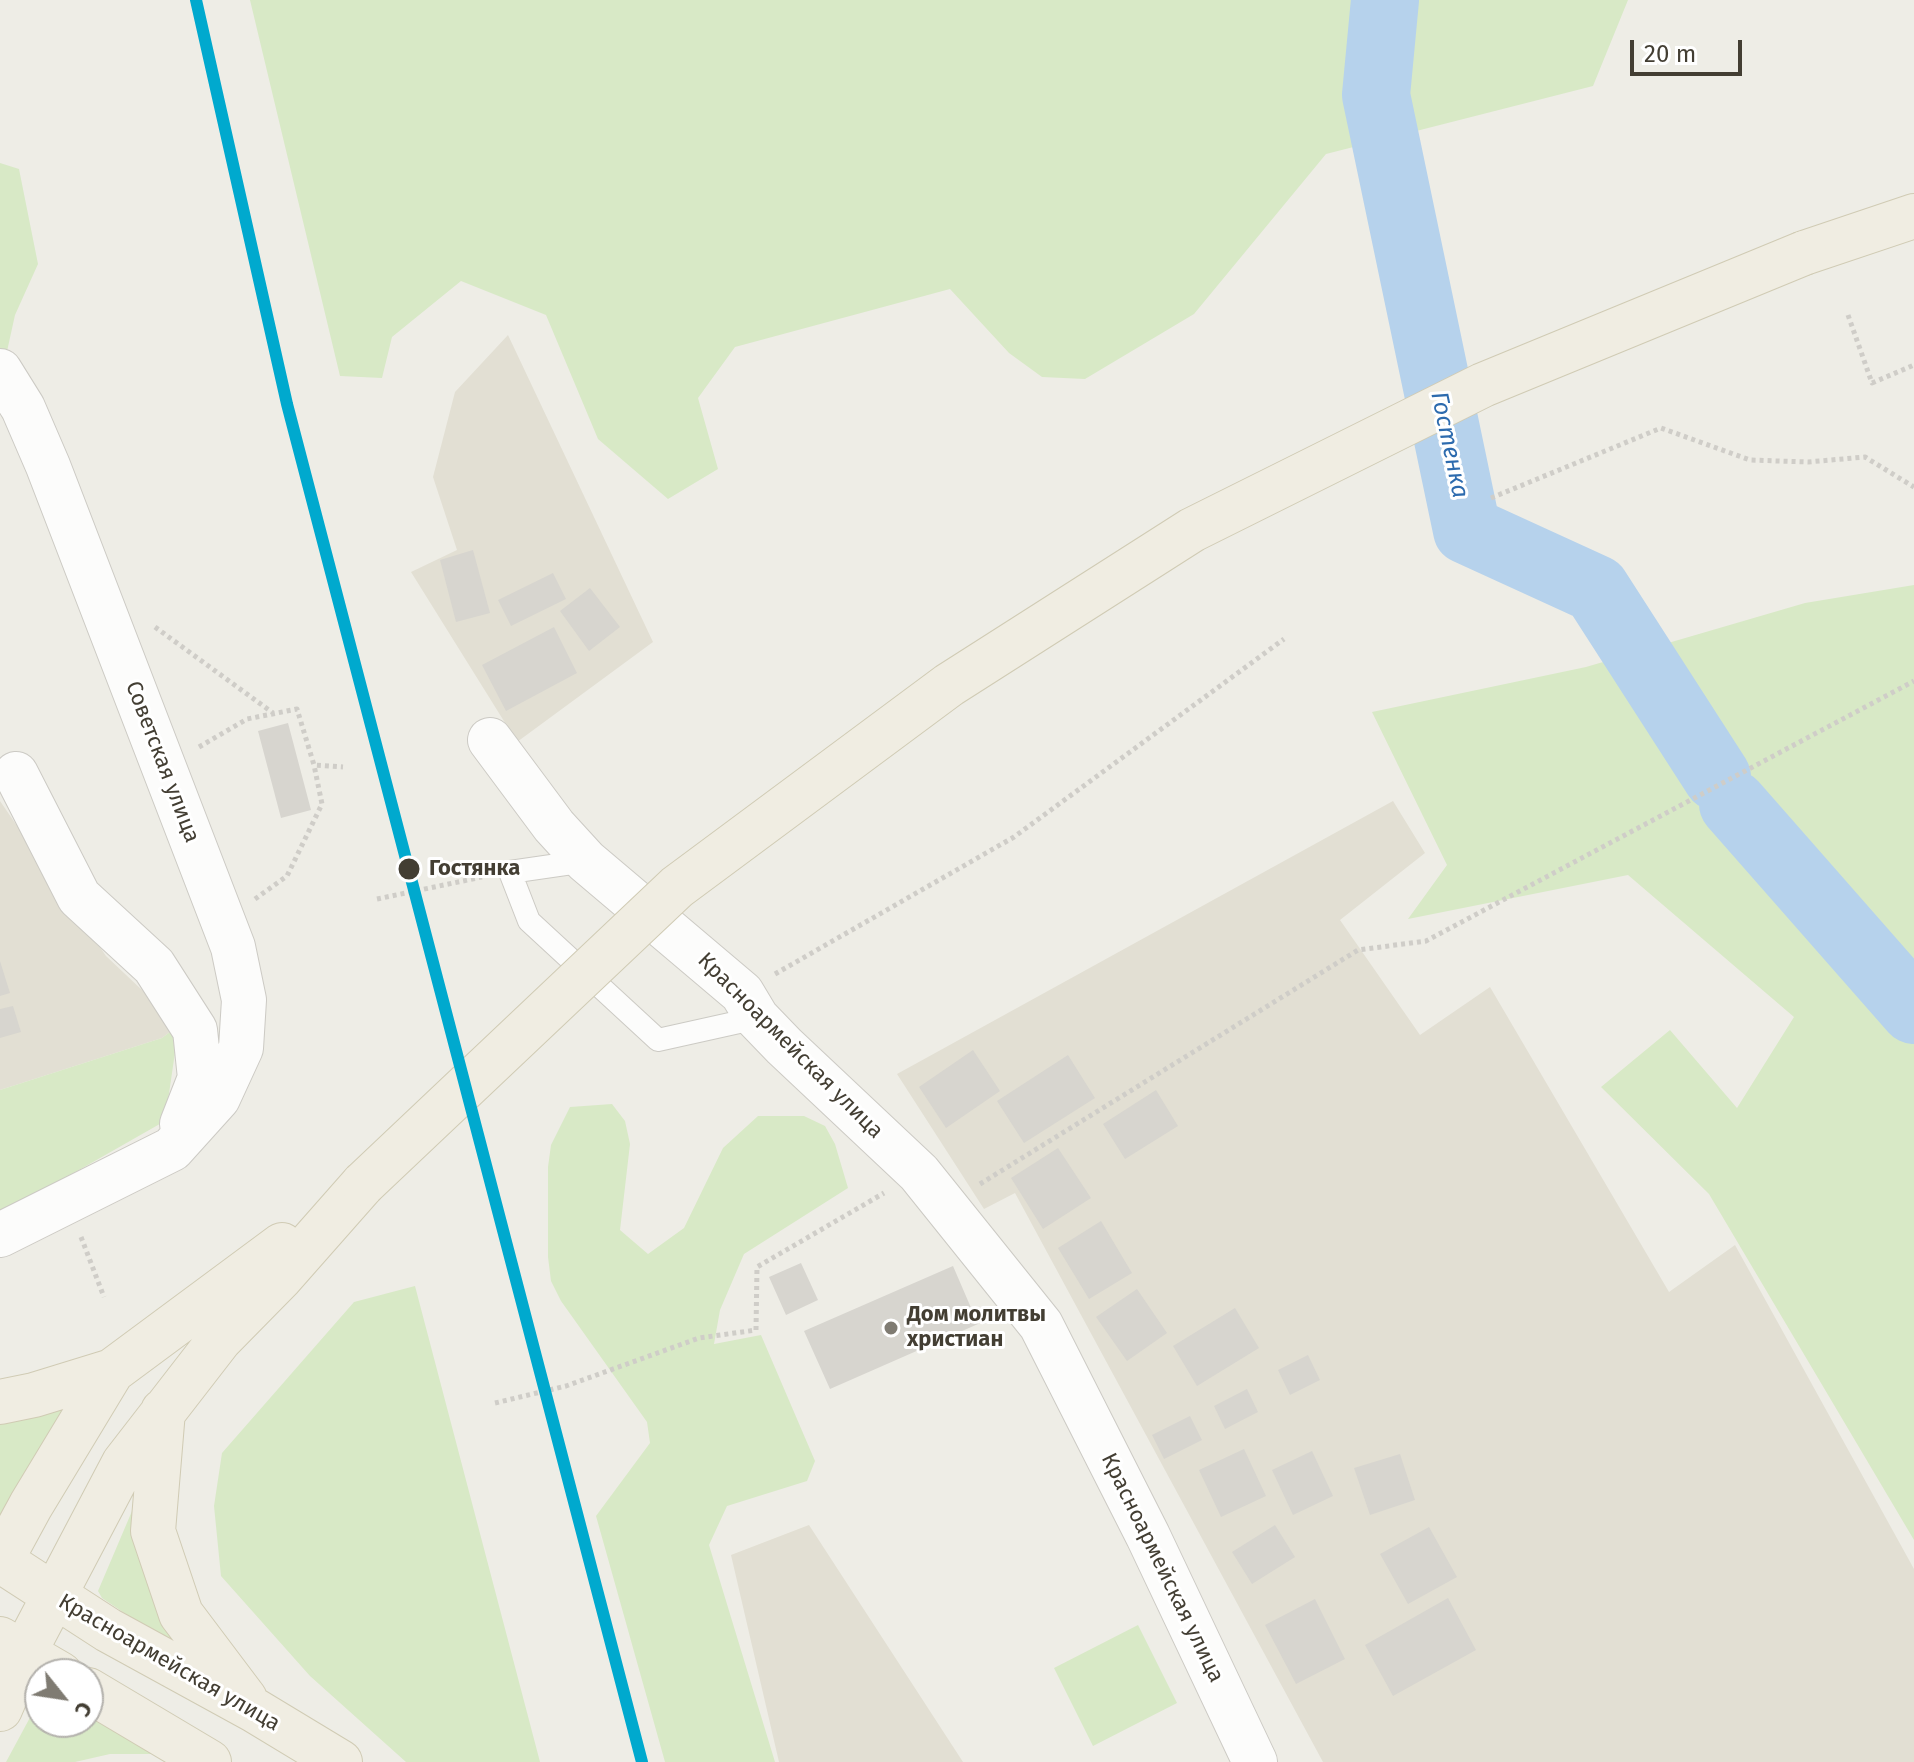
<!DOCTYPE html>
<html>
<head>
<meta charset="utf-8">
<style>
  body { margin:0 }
  #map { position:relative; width:1914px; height:1762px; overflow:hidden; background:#eeede6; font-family:"Fira Sans",sans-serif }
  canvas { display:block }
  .north { position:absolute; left:24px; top:1658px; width:80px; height:80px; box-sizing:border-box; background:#fff; border:2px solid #b4b2ad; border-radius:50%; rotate:120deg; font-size:22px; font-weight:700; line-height:32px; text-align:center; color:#433e33 }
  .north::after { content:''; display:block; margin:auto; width:28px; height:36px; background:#7f7b72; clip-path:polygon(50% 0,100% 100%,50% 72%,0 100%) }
  .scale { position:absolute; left:1630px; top:40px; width:112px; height:36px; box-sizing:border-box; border:4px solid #433e33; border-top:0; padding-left:10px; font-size:24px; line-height:28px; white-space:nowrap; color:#433e33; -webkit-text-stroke:6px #fff; paint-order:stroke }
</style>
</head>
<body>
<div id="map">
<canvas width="1914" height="1762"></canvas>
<div class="north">С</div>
<div class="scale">20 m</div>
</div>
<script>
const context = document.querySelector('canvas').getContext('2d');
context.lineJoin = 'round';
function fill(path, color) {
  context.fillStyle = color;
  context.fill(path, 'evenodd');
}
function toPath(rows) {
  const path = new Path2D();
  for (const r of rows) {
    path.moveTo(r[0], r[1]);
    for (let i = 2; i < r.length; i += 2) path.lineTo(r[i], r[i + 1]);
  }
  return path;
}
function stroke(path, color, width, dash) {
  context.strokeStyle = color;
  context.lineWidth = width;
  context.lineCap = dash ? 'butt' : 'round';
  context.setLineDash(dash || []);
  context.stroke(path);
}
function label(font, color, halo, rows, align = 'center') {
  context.font = font + ' "Fira Sans",sans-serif';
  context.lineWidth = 6;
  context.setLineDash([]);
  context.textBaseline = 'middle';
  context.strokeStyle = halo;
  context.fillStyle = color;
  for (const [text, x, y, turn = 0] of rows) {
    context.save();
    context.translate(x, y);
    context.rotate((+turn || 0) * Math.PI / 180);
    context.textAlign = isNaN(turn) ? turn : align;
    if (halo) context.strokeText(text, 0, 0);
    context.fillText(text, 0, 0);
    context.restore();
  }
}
fill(toPath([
  [508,335,653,642,517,742,411,572,457,550,433,477,455,392],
  [0,801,106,956,179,1025,162,1038,0,1090],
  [1393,801,1425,853,1340,920,1420,1035,1490,987,1669,1292,1735,1245,1914,1569,1914,1762,1323,1762,1015,1193,984,1209,897,1074],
  [809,1525,963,1762,779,1762,731,1555]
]), '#e2dfd3');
fill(toPath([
  [250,0,1628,0,1593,86,1326,154,1194,314,1085,379,1042,377,1009,353,950,289,735,347,698,398,718,469,668,499,598,439,546,315,461,281,392,337,382,378,340,376],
  [0,163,19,169,38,264,15,315,0,383],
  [1914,585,1914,1540,1709,1194,1601,1087,1670,1030,1737,1108,1794,1017,1628,875,1408,919,1447,865,1372,712,1586,667,1805,603],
  [179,1025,165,1121,0,1215,0,1090,162,1038],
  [612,1104,625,1121,630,1144,620,1230,648,1254,684,1228,723,1148,758,1116,804,1116,825,1126,835,1144,848,1188,744,1254,720,1310,714,1344,761,1335,815,1461,807,1481,727,1506,709,1545,775,1762,665,1762,596,1516,650,1443,647,1422,561,1301,551,1281,548,1257,548,1167,551,1145,570,1107],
  [415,1286,540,1762,406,1762,310,1676,221,1576,214,1506,222,1453,354,1302],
  [78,1397,0,1518,0,1415],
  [138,1497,202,1665,102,1598,98,1591],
  [1138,1625,1177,1703,1093,1746,1054,1668],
  [40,1699,40,1722,88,1722,88,1706,160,1754,110,1754,75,1762,6,1762]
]), '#d8e9c6');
stroke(toPath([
  [1385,0,1376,95,1467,530,1596,589,1717,777],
  [1733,804,1914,1010]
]), '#b6d2ec', 68);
fill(toPath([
  [473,550,490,613,456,622,440,560],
  [553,573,566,599,511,626,498,600],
  [590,588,620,627,589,651,560,611],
  [554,627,577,673,506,711,482,665],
  [288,723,311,810,281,818,258,731],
  [0,961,10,993,0,996],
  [13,1006,21,1032,0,1038,0,1009],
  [973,1050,1000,1091,946,1128,919,1087],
  [1068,1055,1095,1098,1024,1143,997,1101],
  [1156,1090,1178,1126,1125,1159,1103,1124],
  [1058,1148,1091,1198,1043,1229,1011,1178],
  [1101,1221,1132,1273,1089,1299,1058,1248],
  [801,1263,818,1300,786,1315,769,1277],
  [953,1266,978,1324,830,1389,804,1331],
  [1137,1289,1167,1333,1127,1361,1096,1317],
  [1235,1308,1259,1348,1197,1386,1173,1346],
  [1308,1355,1320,1380,1290,1395,1278,1370],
  [1247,1389,1258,1412,1225,1429,1214,1406],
  [1190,1416,1202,1440,1164,1459,1152,1435],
  [1244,1449,1266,1496,1221,1517,1199,1470],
  [1312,1451,1333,1496,1293,1515,1272,1470],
  [1400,1454,1415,1500,1370,1515,1354,1468],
  [1275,1525,1295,1557,1252,1584,1232,1552],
  [1429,1527,1457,1577,1408,1604,1380,1554],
  [1448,1598,1476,1650,1393,1696,1365,1645],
  [1315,1599,1345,1659,1296,1684,1265,1625]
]), '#d7d5cf');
const service = toPath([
  [586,861,510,872,529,921,658,1040,757,1018]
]);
const minor = toPath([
  [0,371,23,408,48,466,233,947,244,1000,241,1048,218,1098,172,1149,0,1235],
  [490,740,554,826,586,861,742,993,757,1018,784,1046,919,1173,1041,1325,1148,1536,1255,1762],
  [16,774,79,897,154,966,195,1030,200,1078,182,1124]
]);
const primary = toPath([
  [1804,253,1914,216],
  [0,1402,34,1395,112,1371,282,1245],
  [163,1411,153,1531,181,1614,245,1699],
  [0,1560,108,1630,254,1710,340,1762],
  [0,1562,31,1505,112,1371],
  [0,1639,60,1674],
  [88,1690,209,1762],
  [0,1709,24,1653,124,1463,220,1339,281,1277,363,1184]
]);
stroke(service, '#cccac4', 24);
stroke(minor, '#cccac4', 46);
stroke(primary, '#d0cbb4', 46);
stroke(toPath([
  [1848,315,1872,383,1914,365],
  [1491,498,1661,428,1750,460,1808,462,1865,457,1914,487],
  [155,627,273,713],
  [199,747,247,719,297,709,314,765,343,767],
  [255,899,287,876,322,804,314,765],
  [377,899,482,877],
  [775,974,1014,837,1284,639],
  [980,1184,1358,950,1426,941,1914,681],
  [81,1237,104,1297],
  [495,1403,566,1386,699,1338,756,1330,757,1267,884,1193]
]), '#cfcdc8', 5, [4, 4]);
stroke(service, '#fcfcfb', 22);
stroke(minor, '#fcfcfb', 44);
stroke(primary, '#f0ede2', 44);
const primaryBridge = toPath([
  [363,1184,677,887,949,685,1192,530,1483,385,1804,253]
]);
stroke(primaryBridge, '#d0cbb4', 46, []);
stroke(primaryBridge, '#f0ede2', 44);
stroke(toPath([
  [196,0,287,404,642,1762]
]), '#00a9ce', 12);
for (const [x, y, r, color] of [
  [409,869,12,"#433e33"],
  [891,1328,8,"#7f7b72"]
]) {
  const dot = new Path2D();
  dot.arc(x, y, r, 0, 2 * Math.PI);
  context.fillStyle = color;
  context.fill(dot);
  stroke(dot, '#fff', 3);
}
label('22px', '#433e33', '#fff', [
  ["Советская улица",162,762,69],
  ["Красноармейская улица",790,1046,45],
  ["Красноармейская улица",1162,1568,64],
  ["Красноармейская улица",169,1663,30]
]);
label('bold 22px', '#433e33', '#fff', [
  ["Гостянка",429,869]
], 'left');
label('bold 22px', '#433e33', '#fff', [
  ["Дом молитвы",907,1315],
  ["христиан",907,1340]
], 'left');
label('italic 24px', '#2d6bae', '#fff', [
  ["Гостенка",1449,445,78]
]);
</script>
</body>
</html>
